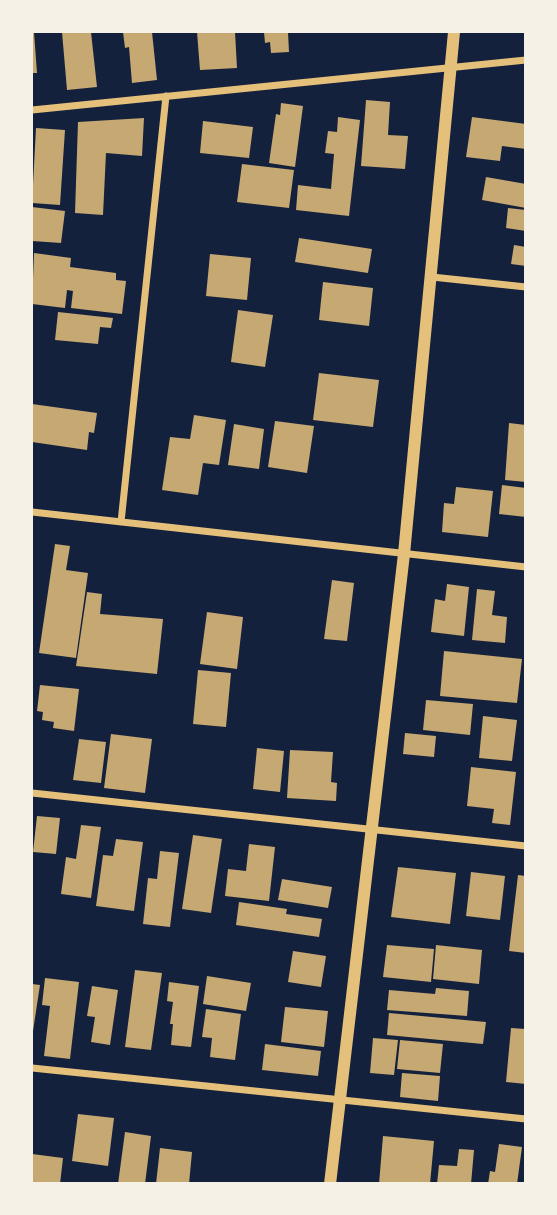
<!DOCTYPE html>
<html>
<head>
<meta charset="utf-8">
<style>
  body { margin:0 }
  #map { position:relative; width:557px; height:1215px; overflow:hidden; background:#14213d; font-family:"Asap Condensed",sans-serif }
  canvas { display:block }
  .frame { position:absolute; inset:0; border:33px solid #f6f1e7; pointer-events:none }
</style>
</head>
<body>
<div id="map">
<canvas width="557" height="1215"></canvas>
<div class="frame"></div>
</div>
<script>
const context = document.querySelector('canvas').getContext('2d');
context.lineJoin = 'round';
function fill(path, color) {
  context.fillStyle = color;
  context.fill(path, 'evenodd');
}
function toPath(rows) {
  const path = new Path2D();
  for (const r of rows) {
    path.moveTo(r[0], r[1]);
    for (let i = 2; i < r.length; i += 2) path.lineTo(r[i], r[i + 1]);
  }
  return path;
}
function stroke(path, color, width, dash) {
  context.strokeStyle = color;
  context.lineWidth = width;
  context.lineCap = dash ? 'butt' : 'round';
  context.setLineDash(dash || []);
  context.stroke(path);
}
fill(toPath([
  [32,32,34,32,37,73,32,73],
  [62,32,91,32,97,87,67,90],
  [123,32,152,32,157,80,132,83,129,47,125,48],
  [197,32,235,32,237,68,200,70],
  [264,32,288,32,289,52,271,53,270,42,265,43],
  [366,100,390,102,388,135,408,136,405,169,361,166],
  [281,103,303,106,295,167,269,163,276,114,280,115],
  [338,117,360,120,349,216,296,210,298,185,331,189,334,154,325,153,328,131,337,132],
  [472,117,526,124,526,149,502,146,500,161,466,157],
  [144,118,142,156,106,153,103,215,75,213,78,122],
  [203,121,253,127,249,158,200,153],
  [36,128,65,130,60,205,32,203],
  [242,164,294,170,289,208,237,202],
  [486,177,526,184,526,208,482,200],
  [32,207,65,211,61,243,32,241],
  [508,208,526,210,526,231,506,228],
  [299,238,372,249,368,273,295,262],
  [514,245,526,247,526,266,511,264],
  [34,253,71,258,70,267,116,273,116,280,126,281,122,314,71,308,73,291,67,290,65,308,32,304],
  [210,254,251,258,247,300,206,296],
  [323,282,373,288,369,326,319,320],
  [238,310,273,315,265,367,231,362],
  [58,312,113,318,111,328,100,327,98,344,55,340],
  [319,373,379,380,373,427,313,420],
  [32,404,97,413,94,433,89,432,87,450,32,442],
  [194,415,226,420,219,465,203,463,198,495,162,490,170,437,190,439],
  [275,421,314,426,307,473,268,467],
  [509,423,526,425,526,482,505,480],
  [234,424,264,429,259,469,228,465],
  [502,485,526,488,526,517,499,514],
  [456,487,493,491,488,537,442,532,444,503,454,504],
  [55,544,70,546,66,570,88,573,76,658,39,653],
  [332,580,354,583,347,641,324,639],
  [447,584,469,587,464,636,431,632,435,599,445,601],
  [477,589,495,591,492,615,507,617,505,643,472,640],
  [87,592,102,594,100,614,163,619,157,674,76,666],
  [207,612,243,617,237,669,200,664],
  [444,651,522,659,517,703,440,696],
  [198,670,231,673,226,727,193,724],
  [40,685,79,689,74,731,53,728,54,722,42,720,43,712,37,711],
  [426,700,473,704,470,735,423,730],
  [483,716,517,720,512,761,479,758],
  [405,733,436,736,434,757,403,754],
  [111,734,152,739,145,793,104,788],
  [79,739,106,742,101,783,73,780],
  [257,748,284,751,280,792,253,789],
  [290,750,333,752,331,782,337,783,336,801,287,798],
  [471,767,516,772,510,825,492,823,494,809,467,806],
  [37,816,60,818,56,854,33,852],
  [81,825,101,827,91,898,61,894,66,857,76,859],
  [193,835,222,839,211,913,182,909],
  [116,839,143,842,134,911,96,906,103,855,113,856],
  [249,844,275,847,269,901,225,896,228,869,246,871],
  [160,851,179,853,170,927,143,924,148,878,157,879],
  [398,867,456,873,450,924,391,917],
  [471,872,505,876,500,920,466,916],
  [518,875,526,876,526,953,509,951],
  [282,879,332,887,328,908,278,900],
  [239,902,287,909,286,914,322,919,319,937,236,925],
  [387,945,434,949,431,982,383,977],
  [436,945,482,950,479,984,433,979],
  [293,951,326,956,321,987,288,982],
  [135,970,162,973,151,1050,125,1047],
  [207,976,251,983,246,1011,203,1004],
  [45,978,79,982,70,1059,44,1056,50,1006,42,1005],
  [169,982,199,986,191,1047,171,1045,173,1024,170,1024,173,1002,167,1001],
  [32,984,40,985,33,1031,32,1031],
  [92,986,118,990,110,1045,91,1042,95,1017,87,1016],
  [436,988,469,991,467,1016,387,1010,389,990,435,994],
  [285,1007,328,1011,324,1047,281,1042],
  [206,1009,241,1014,235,1060,210,1057,212,1038,202,1037],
  [389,1013,486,1022,483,1044,387,1035],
  [511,1028,526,1029,526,1084,506,1082],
  [373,1038,398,1040,394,1075,370,1073],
  [400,1040,443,1044,440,1073,397,1069],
  [265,1044,321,1051,318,1076,262,1070],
  [402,1073,440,1076,438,1101,400,1097],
  [78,1114,114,1118,108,1166,72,1161],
  [125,1132,151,1136,145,1184,118,1184],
  [383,1136,434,1141,430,1184,379,1184],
  [499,1144,522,1147,517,1184,488,1184,490,1171,495,1172],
  [160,1148,192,1152,189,1184,156,1184],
  [459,1149,474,1150,471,1184,437,1184,439,1165,457,1166],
  [32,1154,63,1158,60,1184,32,1184]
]), '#c6a872');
stroke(toPath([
  [32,110,526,60],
  [432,277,526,287],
  [32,512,526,567],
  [121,522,166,96],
  [32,793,526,846],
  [32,1068,526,1119]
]), '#e5c07b', 7);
stroke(toPath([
  [330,1184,404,554,454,32]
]), '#e5c07b', 12);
</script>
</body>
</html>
